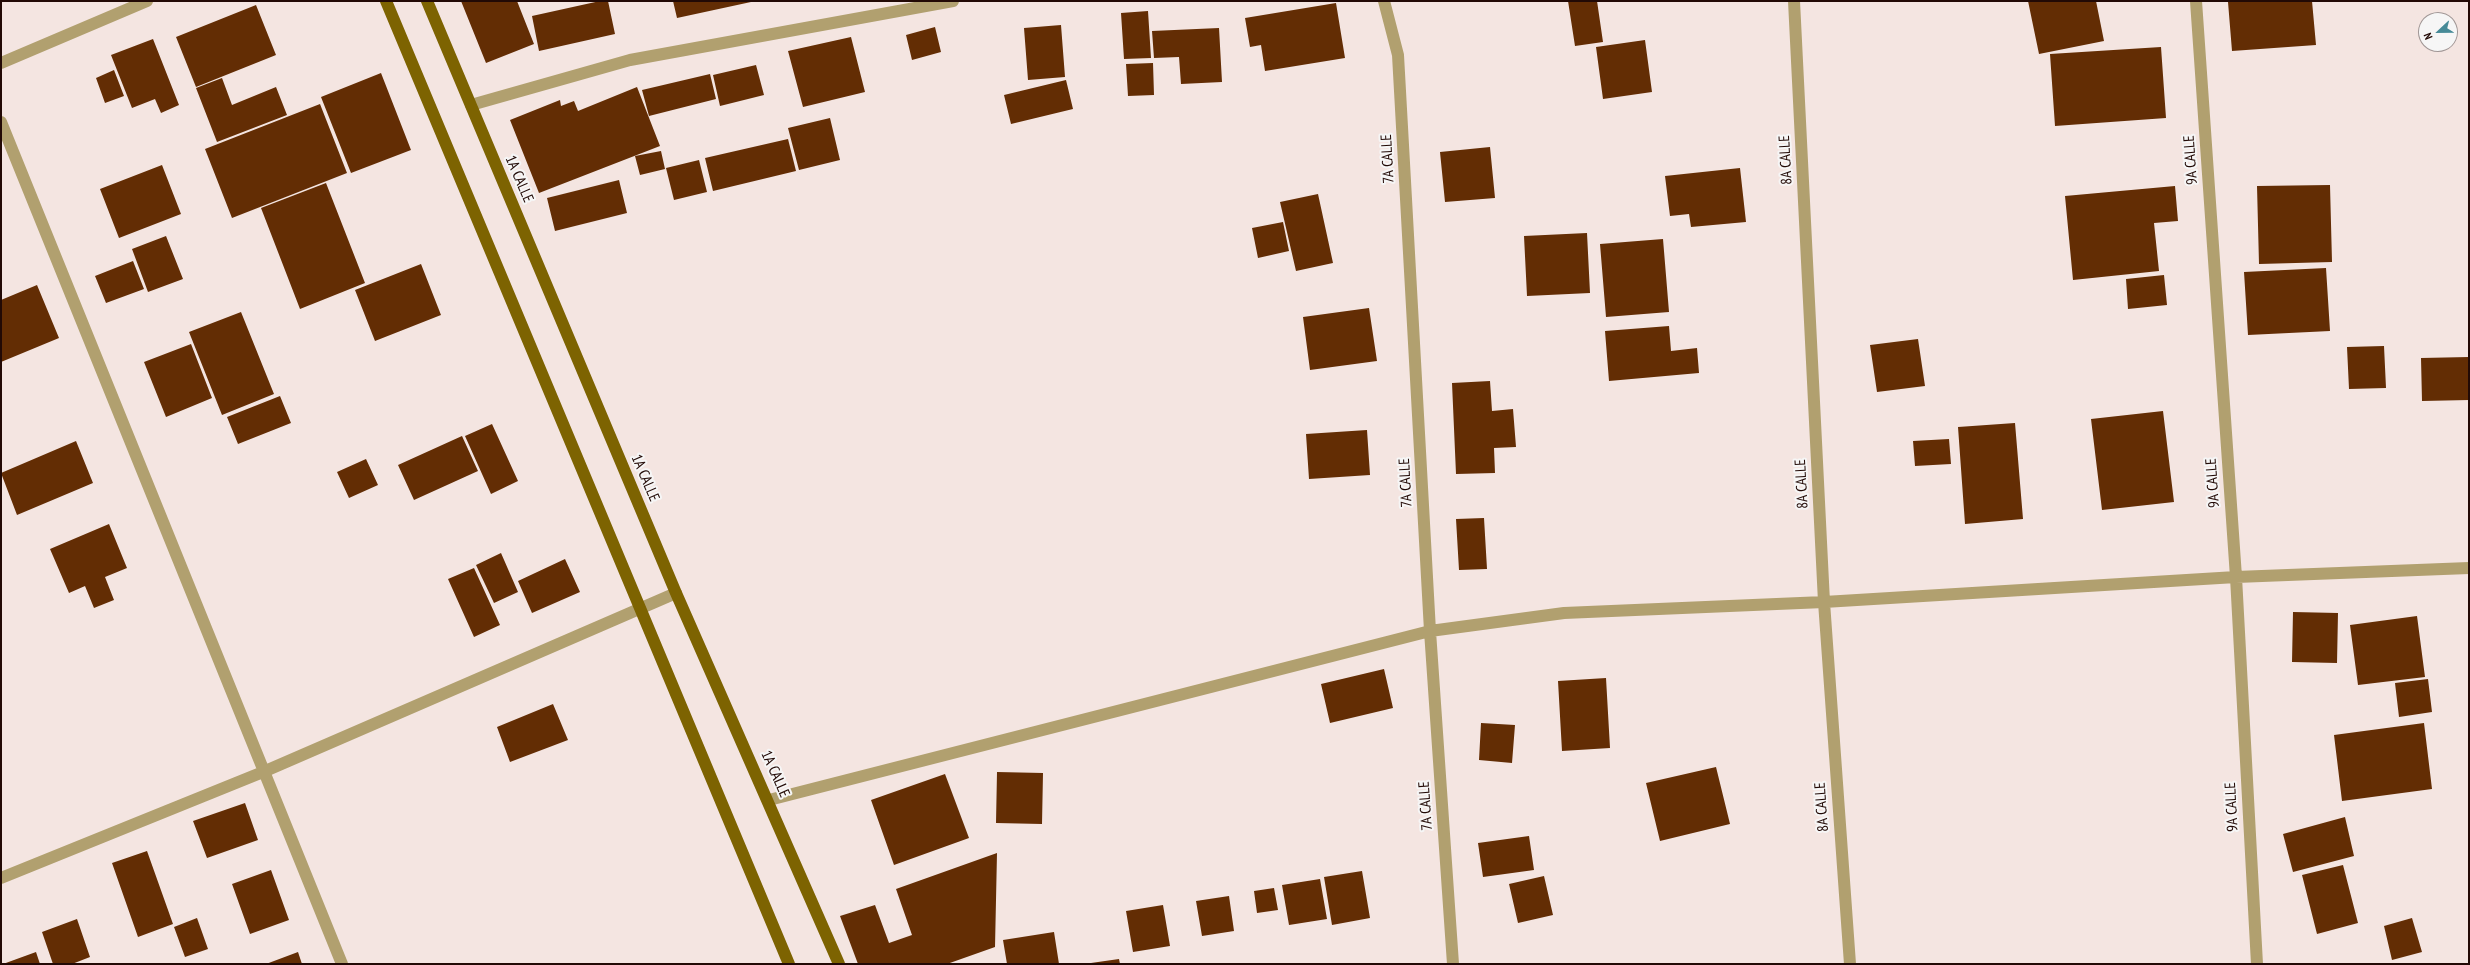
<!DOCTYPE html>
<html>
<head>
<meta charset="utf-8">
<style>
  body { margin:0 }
  #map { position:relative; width:2470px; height:965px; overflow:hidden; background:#f4e5e1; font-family:"PT Sans Narrow",sans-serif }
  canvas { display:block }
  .frame { position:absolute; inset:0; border:2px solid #220905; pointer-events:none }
  .north { position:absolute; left:2418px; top:12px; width:40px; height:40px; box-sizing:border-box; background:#f6f6f6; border:1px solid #a19796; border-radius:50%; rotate:248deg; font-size:11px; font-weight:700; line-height:16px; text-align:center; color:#220905 }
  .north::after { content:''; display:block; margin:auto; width:14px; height:18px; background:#468a97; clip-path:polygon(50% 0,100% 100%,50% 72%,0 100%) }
</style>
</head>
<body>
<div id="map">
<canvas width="2470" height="965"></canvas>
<div class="frame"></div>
<div class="north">N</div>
</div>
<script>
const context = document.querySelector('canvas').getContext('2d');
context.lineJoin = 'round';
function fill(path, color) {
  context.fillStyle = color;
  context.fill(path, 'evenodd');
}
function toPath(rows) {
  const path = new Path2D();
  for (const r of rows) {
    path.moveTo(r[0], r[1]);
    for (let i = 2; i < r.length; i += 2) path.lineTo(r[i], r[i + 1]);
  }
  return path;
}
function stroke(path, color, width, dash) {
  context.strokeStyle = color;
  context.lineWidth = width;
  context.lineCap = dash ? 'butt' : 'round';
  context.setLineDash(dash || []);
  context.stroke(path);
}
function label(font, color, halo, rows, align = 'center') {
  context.font = font + ' "PT Sans Narrow",sans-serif';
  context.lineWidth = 4;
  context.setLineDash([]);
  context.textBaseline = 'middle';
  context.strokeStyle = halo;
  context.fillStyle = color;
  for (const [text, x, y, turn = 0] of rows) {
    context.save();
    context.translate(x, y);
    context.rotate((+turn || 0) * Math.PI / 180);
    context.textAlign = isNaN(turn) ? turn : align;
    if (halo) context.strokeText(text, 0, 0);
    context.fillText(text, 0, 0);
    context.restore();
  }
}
fill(toPath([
  [461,1,517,1,534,44,486,63],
  [600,1,608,1,615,34,539,51,532,16],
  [673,1,751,1,751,2,677,18],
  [1568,1,1597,1,1603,42,1575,46],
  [2028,1,2096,1,2104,41,2039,54],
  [2312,1,2316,45,2232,51,2228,2],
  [1336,3,1345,58,1265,71,1261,45,1250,47,1245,18],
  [256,5,276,55,196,87,176,37],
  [1148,11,1151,58,1124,59,1121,13],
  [1061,25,1065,77,1028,80,1024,28],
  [935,27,941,52,912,60,906,35],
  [1219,28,1222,82,1181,84,1179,57,1154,58,1152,31],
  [851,37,865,92,803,107,788,51],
  [153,39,179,105,161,113,155,99,132,108,111,55],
  [1645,40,1652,92,1603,99,1596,47],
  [2161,47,2166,118,2055,126,2050,54],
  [1153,63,1154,95,1128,96,1126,64],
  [756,65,764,95,720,106,713,75],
  [114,70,124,96,105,103,96,78],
  [381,73,411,150,351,173,321,97],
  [710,74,716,99,649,116,642,90],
  [222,78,232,105,276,87,287,115,217,142,196,88],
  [1066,80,1073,109,1011,124,1004,95],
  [637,87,660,146,539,193,510,120,560,100,561,106,574,101,578,111],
  [320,104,347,173,232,218,205,149],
  [830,118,840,160,799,170,788,128],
  [788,139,796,171,713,191,705,158],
  [1490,147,1495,198,1445,202,1440,152],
  [661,151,665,169,640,175,635,156],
  [699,160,707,192,674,200,666,168],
  [162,165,181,214,119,238,100,189],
  [1740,168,1746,222,1691,227,1689,214,1670,216,1665,176],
  [619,180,627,213,555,231,547,198],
  [326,183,365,283,300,309,261,208],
  [2330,185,2332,262,2259,264,2257,186],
  [2175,186,2178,221,2154,223,2159,271,2073,280,2065,196],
  [1318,194,1333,263,1296,271,1280,202],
  [1283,222,1289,251,1258,258,1252,228],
  [1587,233,1590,293,1527,296,1524,236],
  [166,236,183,279,148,292,132,249],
  [1663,239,1669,312,1606,317,1600,244],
  [133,261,144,289,106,303,95,276],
  [421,264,441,315,375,341,355,290],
  [2326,268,2330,331,2248,335,2244,272],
  [2164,275,2167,305,2128,309,2126,279],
  [37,285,59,338,1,362,1,300],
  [1369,308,1377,361,1310,370,1303,317],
  [241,312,274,394,222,415,189,332],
  [1669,326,1671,351,1697,348,1699,373,1609,381,1605,331],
  [1918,339,1925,386,1877,392,1870,345],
  [191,344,212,398,166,417,144,362],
  [2384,346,2386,388,2349,389,2347,347],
  [2469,357,2469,400,2422,401,2421,358],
  [1490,381,1492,411,1513,409,1516,447,1494,448,1495,473,1456,474,1452,383],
  [280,396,291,423,238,444,227,417],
  [2163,411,2174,502,2102,510,2091,419],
  [2015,423,2023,519,1965,524,1958,427],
  [492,424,518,481,491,494,465,436],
  [1367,430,1370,475,1309,479,1306,434],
  [462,436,478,471,414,500,398,465],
  [1949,439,1951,464,1915,466,1913,441],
  [76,441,93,483,17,515,1,473],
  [366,459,378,485,349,498,337,472],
  [1484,518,1487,569,1459,570,1456,519],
  [109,524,127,568,105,577,114,600,94,608,85,586,69,593,50,549],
  [501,553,518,592,494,603,476,565],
  [565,559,580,592,532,613,518,581],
  [474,568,500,625,474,637,448,579],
  [2293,612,2338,613,2337,663,2292,662],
  [2417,616,2425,677,2358,685,2350,625],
  [1384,669,1393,708,1330,723,1321,684],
  [1606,678,1610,748,1562,751,1558,681],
  [2428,679,2432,712,2399,717,2395,683],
  [553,704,568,740,510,762,497,727],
  [1481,723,1515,725,1512,763,1479,760],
  [2424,723,2432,789,2342,801,2334,735],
  [1716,767,1730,824,1660,841,1646,783],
  [997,772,1043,773,1042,824,996,823],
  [945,774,969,838,894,865,871,800],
  [245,803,258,840,207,858,193,821],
  [2345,817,2354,856,2293,872,2283,834],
  [1529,836,1534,870,1483,877,1478,843],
  [147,851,173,924,138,937,112,863],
  [997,853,995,947,947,964,858,964,840,916,875,905,889,943,912,935,896,889],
  [2343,865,2358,923,2317,934,2302,875],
  [271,870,289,920,250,934,232,884],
  [1362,871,1370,918,1332,925,1324,877],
  [1544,876,1553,915,1518,923,1509,884],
  [1320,879,1327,919,1289,925,1282,885],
  [1274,888,1278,910,1257,913,1254,891],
  [1229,896,1234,931,1202,936,1196,901],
  [1163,905,1170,946,1133,952,1126,911],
  [197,918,208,949,185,957,174,927],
  [2412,918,2422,952,2392,960,2384,926],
  [77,919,90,957,72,964,53,964,42,932],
  [1054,932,1059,964,1007,964,1003,940],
  [36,952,40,964,3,964],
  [298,952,302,964,266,964],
  [1119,959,1120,964,1091,964,1091,963]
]), '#632d04');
stroke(toPath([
  [1384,1,1398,55,1430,631,1453,964],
  [1794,1,1824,602,1850,964],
  [2196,1,2236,577,2257,964],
  [1,63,147,1],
  [471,105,630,60,953,1],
  [1,122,342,964],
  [769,800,1430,631,1564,613,1824,602,2236,577,2469,568],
  [1,878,263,772,676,593]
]), '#b1a06f', 12);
stroke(toPath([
  [386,1,789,964],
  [427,1,676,593,839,964]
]), '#7d6301', 12);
label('15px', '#220905', '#f6f6f6', [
  ["7A CALLE",1388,159,-93],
  ["8A CALLE",1786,160,-93],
  ["9A CALLE",2191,160,-94],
  ["1A CALLE",519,179,67],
  ["1A CALLE",645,478,67],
  ["7A CALLE",1406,483,-93],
  ["9A CALLE",2213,483,-94],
  ["8A CALLE",1802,484,-93],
  ["1A CALLE",775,774,66],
  ["7A CALLE",1426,806,-94],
  ["8A CALLE",1822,807,-94],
  ["9A CALLE",2232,807,-93]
]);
</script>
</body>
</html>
